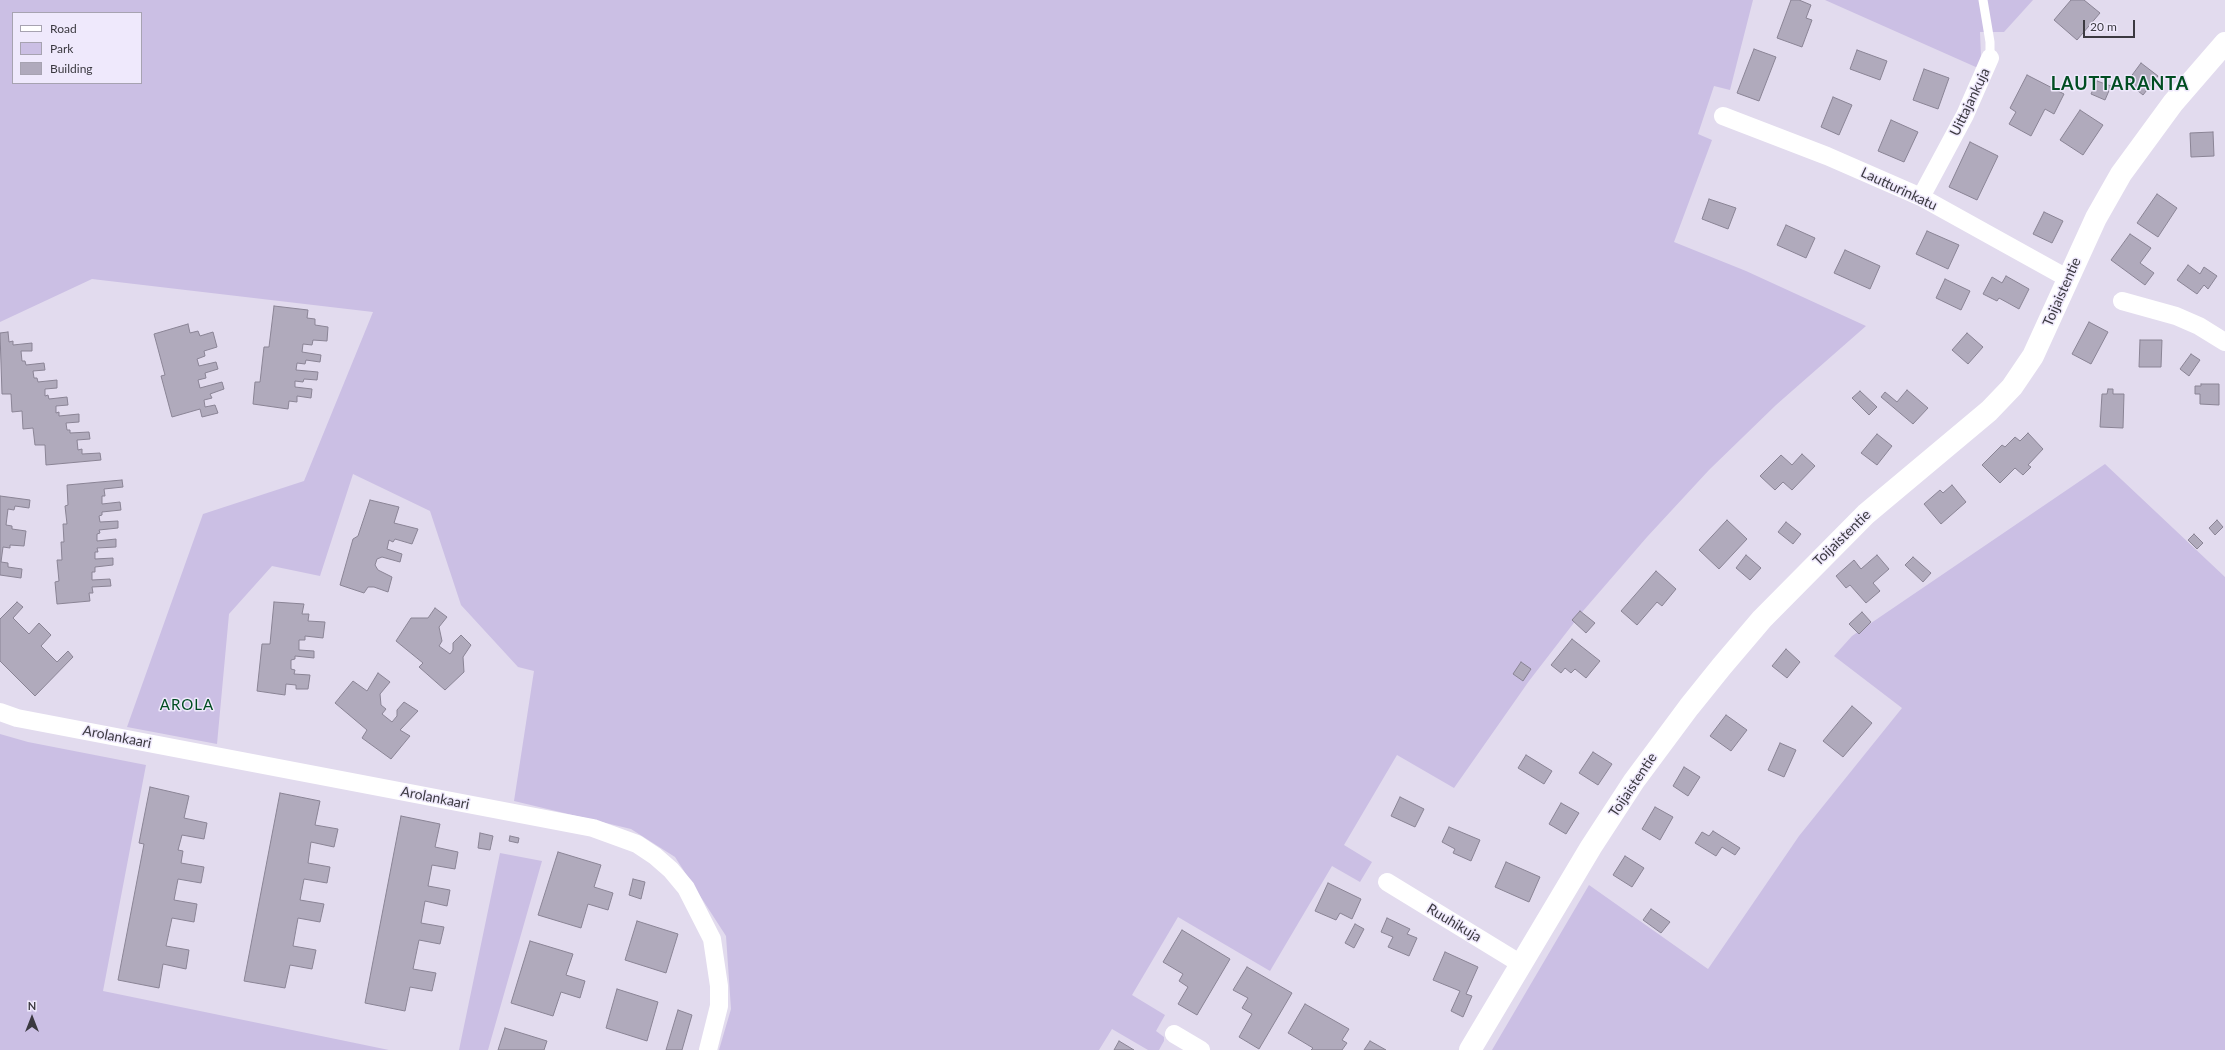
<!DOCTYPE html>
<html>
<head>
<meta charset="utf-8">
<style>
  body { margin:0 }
  #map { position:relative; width:2225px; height:1050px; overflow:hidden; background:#e2dbee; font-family:Lato,sans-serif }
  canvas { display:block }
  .legend { position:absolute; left:12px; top:12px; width:130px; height:72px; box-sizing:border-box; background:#efe9fc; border:1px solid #a7a3b1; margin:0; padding:5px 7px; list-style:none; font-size:12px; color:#3b3940 }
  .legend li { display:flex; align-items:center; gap:8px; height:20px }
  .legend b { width:20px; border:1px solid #a7a3b1 }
  .north { position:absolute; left:12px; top:998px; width:40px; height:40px; -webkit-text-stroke:3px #efe9fc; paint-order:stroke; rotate:0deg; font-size:11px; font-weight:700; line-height:16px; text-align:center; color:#3b3940 }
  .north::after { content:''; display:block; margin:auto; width:14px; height:18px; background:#3b3940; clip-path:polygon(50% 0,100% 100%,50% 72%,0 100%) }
  .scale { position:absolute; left:2083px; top:20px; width:52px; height:18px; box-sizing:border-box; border:2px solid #3b3940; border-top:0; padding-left:5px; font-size:12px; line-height:14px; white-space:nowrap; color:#3b3940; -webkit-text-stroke:3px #efe9fc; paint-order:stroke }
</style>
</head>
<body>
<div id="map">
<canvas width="2225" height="1050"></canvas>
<ul class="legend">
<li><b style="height:5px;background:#fff"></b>Road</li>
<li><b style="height:11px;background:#cbbfe4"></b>Park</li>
<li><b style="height:11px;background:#b0aabc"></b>Building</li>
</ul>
<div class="north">N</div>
<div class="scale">20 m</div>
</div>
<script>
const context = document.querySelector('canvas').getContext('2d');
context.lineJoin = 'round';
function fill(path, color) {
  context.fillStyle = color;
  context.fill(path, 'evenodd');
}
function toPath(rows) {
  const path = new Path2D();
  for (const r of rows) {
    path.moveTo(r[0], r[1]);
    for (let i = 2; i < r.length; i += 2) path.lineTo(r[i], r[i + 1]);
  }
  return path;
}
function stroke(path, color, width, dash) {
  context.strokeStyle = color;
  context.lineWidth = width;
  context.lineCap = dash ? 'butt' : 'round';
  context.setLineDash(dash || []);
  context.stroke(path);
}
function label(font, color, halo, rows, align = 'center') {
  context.font = font + ' Lato,sans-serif';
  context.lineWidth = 3;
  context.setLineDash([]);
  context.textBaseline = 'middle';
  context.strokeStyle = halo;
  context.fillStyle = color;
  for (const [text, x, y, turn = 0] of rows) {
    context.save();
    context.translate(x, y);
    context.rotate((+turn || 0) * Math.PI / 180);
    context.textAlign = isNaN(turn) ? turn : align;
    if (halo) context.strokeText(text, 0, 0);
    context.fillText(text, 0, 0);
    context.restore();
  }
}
fill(toPath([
  [0,0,1753,0,1730,90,1714,86,1698,134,1712,140,1674,242,1746,271,1866,326,1776,405,1709,470,1647,537,1583,611,1529,681,1454,788,1397,755,1344,845,1372,862,1360,882,1332,866,1270,971,1178,917,1132,995,1165,1015,1156,1031,1164,1037,1164,1041,1159,1050,1148,1050,1112,1029,1099,1050,719,1050,731,1009,726,936,675,857,631,829,514,801,534,671,518,667,461,605,430,511,353,474,320,576,272,566,229,614,217,744,127,727,203,514,304,481,373,312,92,279,0,322],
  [13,13,141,13,141,83,13,83],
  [1825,0,2033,0,2004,32,1980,32,1981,56,1978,68],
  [2105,464,2225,577,2225,1050,1492,1050,1589,885,1708,969,1799,836,1902,708,1834,656,1852,636],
  [0,734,28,742,146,765,103,991,389,1050,0,1050],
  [500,853,542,861,488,1050,459,1050]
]), '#cbbfe4');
const building = toPath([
  [1791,0,1799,0,1811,5,1806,18,1812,20,1802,47,1777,38,1791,0],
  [2071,0,2084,0,2100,13,2077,40,2054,20,2071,0],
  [1754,49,1776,57,1759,101,1737,93,1754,49],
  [1857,50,1887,61,1880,80,1850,69,1857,50],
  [2141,63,2158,76,2143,95,2127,82,2141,63],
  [1924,69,1949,78,1938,109,1913,100,1924,69],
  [2027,75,2064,94,2054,114,2045,109,2031,136,2009,124,2016,112,2010,108,2027,75],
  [2097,81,2111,86,2105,100,2091,94,2097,81],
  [1833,97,1852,105,1839,135,1821,127,1833,97],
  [2080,110,2103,125,2083,155,2060,140,2080,110],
  [1891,120,1918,132,1904,162,1878,151,1891,120],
  [2213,132,2214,156,2191,157,2190,133,2213,132],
  [1970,142,1998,156,1977,200,1949,187,1970,142],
  [2157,194,2177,208,2158,237,2137,223,2157,194],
  [1709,199,1736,208,1728,229,1702,219,1709,199],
  [2044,212,2063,221,2052,243,2033,234,2044,212],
  [1786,225,1815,238,1806,258,1777,245,1786,225],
  [1927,231,1959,245,1948,269,1916,254,1927,231],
  [2130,234,2151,248,2140,263,2154,273,2145,285,2111,260,2130,234],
  [1845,250,1880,266,1870,289,1834,273,1845,250],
  [2188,265,2200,274,2204,267,2217,276,2208,289,2204,285,2197,294,2177,280,2188,265],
  [2006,276,2029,289,2019,309,1999,298,1997,301,1983,294,1992,277,2002,283,2006,276],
  [1945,279,1970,291,1961,310,1936,298,1945,279],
  [274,306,308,310,307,318,315,319,315,325,328,327,327,341,313,340,312,345,303,344,302,352,321,355,320,362,306,360,305,364,297,363,296,370,318,372,317,380,304,379,303,382,295,381,295,387,312,389,311,398,297,396,297,402,289,401,288,409,253,404,255,382,260,382,264,347,269,347,274,306],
  [2089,322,2108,332,2091,364,2072,354,2089,322],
  [188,324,190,333,198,331,200,336,213,332,217,347,204,351,205,356,197,359,199,366,216,362,218,369,205,373,206,378,198,380,200,388,222,382,224,389,210,394,212,398,204,400,205,407,215,405,218,413,202,417,200,409,172,417,161,376,165,375,154,334,188,324],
  [8,332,9,342,13,341,13,345,32,343,32,351,21,351,22,361,25,361,26,365,44,363,45,370,33,371,34,378,37,378,38,382,57,380,57,388,45,389,45,396,48,395,49,399,67,397,68,405,56,406,56,413,59,412,59,416,79,414,79,422,66,423,67,430,70,430,70,433,89,432,90,439,77,440,78,450,82,449,82,454,100,453,101,460,46,465,45,445,35,445,33,428,23,429,22,411,12,412,11,394,2,394,0,333,8,332],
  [1967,333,1983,347,1968,364,1952,350,1967,333],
  [2140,340,2162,340,2161,367,2139,367,2140,340],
  [2191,354,2200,360,2189,376,2180,369,2191,354],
  [2201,384,2219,384,2219,405,2200,404,2200,394,2195,394,2195,386,2201,386,2201,384],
  [2108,389,2113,389,2113,394,2124,394,2123,428,2100,427,2102,394,2107,394,2108,389],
  [1907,390,1928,408,1913,424,1881,397,1885,392,1897,402,1907,390],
  [1860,391,1877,407,1869,415,1852,398,1860,391],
  [2028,433,2043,449,2028,465,2031,467,2023,475,2015,468,2000,483,1982,465,2002,445,2005,447,2015,437,2020,441,2028,433],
  [1877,434,1892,446,1877,465,1861,453,1877,434],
  [1802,454,1815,466,1792,490,1783,482,1775,490,1760,476,1781,455,1792,465,1802,454],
  [122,480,123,487,104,489,105,496,102,496,102,504,120,502,121,510,102,512,102,515,99,516,100,522,118,521,118,528,99,530,100,533,97,534,97,541,116,539,116,547,97,548,98,552,95,552,95,559,113,558,113,565,95,567,95,572,92,572,92,580,110,579,111,586,92,587,93,593,89,593,90,601,57,604,55,582,59,581,57,560,62,560,61,542,64,542,63,524,67,524,65,506,68,505,67,485,122,480],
  [1952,485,1966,502,1941,524,1924,504,1940,490,1943,493,1952,485],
  [0,496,30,500,29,508,15,506,14,510,8,509,6,525,12,526,12,529,26,531,24,546,10,545,10,548,3,547,1,562,8,563,8,567,22,569,21,578,0,575,0,496],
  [370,500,399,507,394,523,418,529,412,544,395,539,393,542,389,540,387,549,402,554,400,562,382,557,377,559,375,565,378,570,392,577,388,592,374,587,368,587,364,593,340,585,353,539,358,536,370,500],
  [1727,520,1747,539,1719,569,1699,550,1727,520],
  [2217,520,2223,527,2215,535,2209,528,2217,520],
  [1786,522,1801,534,1793,544,1778,532,1786,522],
  [2194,534,2203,543,2197,549,2188,540,2194,534],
  [1746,555,1761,568,1750,580,1736,568,1746,555],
  [1877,555,1889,569,1873,583,1880,591,1866,603,1850,585,1846,588,1836,576,1854,560,1861,569,1877,555],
  [1913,557,1931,573,1923,582,1905,565,1913,557],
  [1656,571,1676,589,1662,606,1657,602,1637,625,1621,611,1656,571],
  [17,602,23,607,13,618,29,634,39,623,51,635,41,646,57,662,68,651,73,657,35,696,0,661,0,619,17,602],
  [274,602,304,604,302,614,309,614,308,621,325,622,323,638,305,636,305,640,299,640,299,650,314,651,314,658,295,656,295,659,291,660,291,669,295,670,294,674,310,675,308,689,296,689,296,685,286,684,285,695,257,691,262,644,270,644,274,602],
  [435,608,447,617,439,627,442,641,439,646,450,654,453,650,453,643,461,635,471,645,463,657,464,672,445,690,419,667,423,663,396,641,411,618,428,618,435,608],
  [1580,611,1595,623,1586,633,1572,620,1580,611],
  [1862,612,1871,622,1859,634,1849,624,1862,612],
  [1572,639,1600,661,1586,678,1575,669,1571,673,1565,668,1561,673,1551,665,1572,639],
  [1786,649,1800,662,1787,678,1772,666,1786,649],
  [1521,662,1531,669,1523,681,1513,674,1521,662],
  [378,673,390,682,380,694,381,705,386,709,382,714,392,722,397,716,397,710,404,702,418,711,400,730,410,736,391,759,362,738,367,730,335,703,353,681,367,691,378,673],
  [1852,706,1872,723,1843,757,1823,741,1852,706],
  [1726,715,1747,730,1731,751,1710,736,1726,715],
  [1780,743,1796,750,1784,777,1768,770,1780,743],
  [1593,752,1612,764,1598,785,1579,773,1593,752],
  [1526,755,1552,771,1544,784,1518,768,1526,755],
  [1684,767,1700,777,1688,796,1673,786,1684,767],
  [150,787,189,796,184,818,207,823,204,839,182,835,178,850,183,851,181,863,204,867,201,883,178,879,174,900,197,904,194,922,172,918,166,946,189,950,186,969,163,964,159,988,118,980,144,844,139,843,150,787],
  [280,793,320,801,315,825,338,829,334,847,311,842,308,863,330,867,327,883,304,879,300,900,324,904,320,922,298,918,293,946,316,950,312,969,290,965,285,988,244,981,280,793],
  [1400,797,1424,809,1415,827,1391,816,1400,797],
  [1561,803,1579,813,1566,834,1549,824,1561,803],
  [1655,807,1673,817,1660,840,1642,829,1655,807],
  [401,816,440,824,435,847,458,852,455,869,432,865,428,886,450,890,447,906,425,901,421,923,444,927,440,944,419,940,413,969,436,973,432,991,410,987,405,1011,365,1003,401,816],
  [1449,827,1480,840,1471,861,1453,853,1455,849,1442,842,1449,827],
  [1713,831,1740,848,1735,855,1722,847,1716,856,1695,843,1702,832,1709,836,1713,831],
  [480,833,493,836,490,850,478,848,480,833],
  [510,836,519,838,518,843,509,841,510,836],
  [558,852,601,865,594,887,613,893,608,910,588,904,581,928,538,915,558,852],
  [1625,856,1644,868,1632,887,1613,875,1625,856],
  [1506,862,1540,877,1529,902,1495,887,1506,862],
  [633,879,645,882,641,899,629,895,633,879],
  [1328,883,1361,899,1352,919,1340,913,1336,920,1315,911,1328,883],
  [1651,909,1670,922,1661,933,1643,920,1651,909],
  [1387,918,1410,929,1407,934,1417,938,1409,956,1388,947,1393,937,1381,932,1387,918],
  [637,921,678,934,666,973,625,960,637,921],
  [1355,924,1364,929,1354,948,1345,943,1355,924],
  [1182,930,1230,959,1197,1015,1178,1004,1188,987,1179,981,1183,974,1163,962,1182,930],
  [530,941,573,954,566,975,585,981,580,998,561,992,553,1016,511,1003,530,941],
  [1445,952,1478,967,1466,994,1472,996,1463,1017,1451,1011,1460,991,1433,980,1445,952],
  [1247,967,1292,993,1259,1049,1239,1037,1252,1014,1242,1008,1248,998,1233,990,1247,967],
  [617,989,658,1002,647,1041,606,1028,617,989],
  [1305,1004,1349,1029,1342,1040,1347,1043,1342,1050,1311,1050,1313,1048,1288,1033,1305,1004],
  [678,1010,692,1015,682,1050,666,1050,678,1010],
  [505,1028,547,1041,544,1050,498,1050,505,1028],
  [1119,1041,1134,1050,1114,1050,1119,1041],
  [1370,1041,1386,1050,1364,1050,1370,1041]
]);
fill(building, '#b0aabc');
stroke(building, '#8a8495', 1);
stroke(toPath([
  [1983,0,1990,42,1990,58]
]), '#fff', 9);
stroke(toPath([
  [1723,116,1827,156,1921,197,2067,278],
  [1921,197,1965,115,1990,58],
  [2122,301,2176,316,2199,326,2225,342],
  [0,712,17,718,593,828,637,844,655,856,671,870,686,888,712,939,719,986,719,1006,708,1050],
  [1387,882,1521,964],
  [1174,1034,1201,1050]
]), '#fff', 18);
stroke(toPath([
  [1470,1050,1591,847,1634,781,1689,707,1722,666,1762,619,1866,514,1989,411,2012,387,2033,356,2096,218,2121,174,2173,103,2225,43]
]), '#fff', 22);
label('14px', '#3b3940', '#efe9fc', [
  ["Uittajankuja",1970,102,-64],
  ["Lautturinkatu",1899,189,25],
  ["Toijaistentie",2062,292,-66],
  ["Toijaistentie",1842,538,-44],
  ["Arolankaari",117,737,11],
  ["Toijaistentie",1633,785,-56],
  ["Arolankaari",435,798,11],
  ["Ruuhikuja",1454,923,31]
]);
context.letterSpacing = '1px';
label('15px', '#004d21', '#efe9fc', [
  ["AROLA",187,705]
]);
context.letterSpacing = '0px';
context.letterSpacing = '1px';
label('bold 18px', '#004d21', '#efe9fc', [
  ["LAUTTARANTA",2120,84]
]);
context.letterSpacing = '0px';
</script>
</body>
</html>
